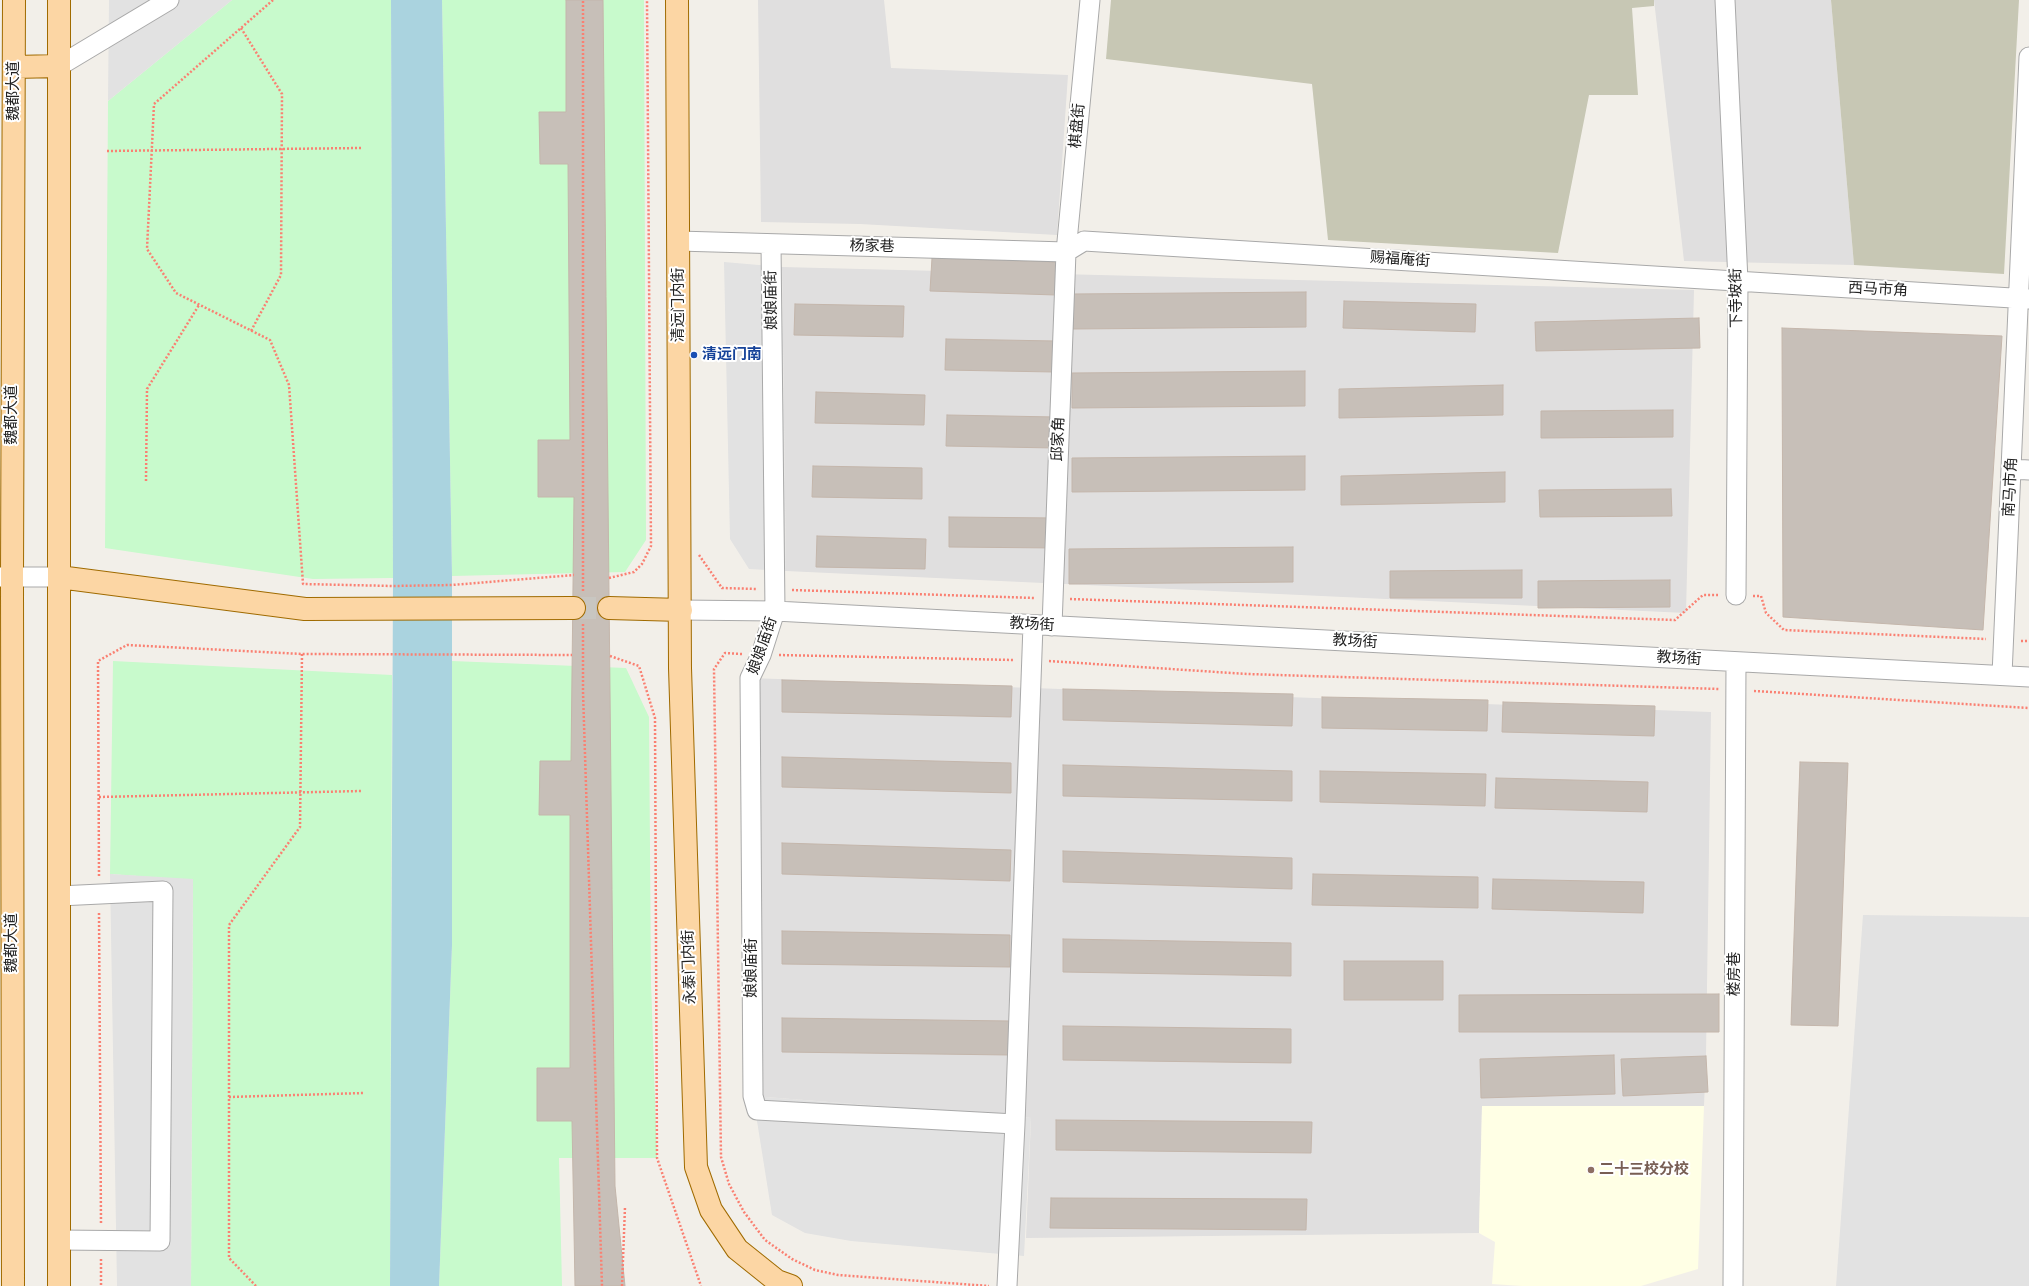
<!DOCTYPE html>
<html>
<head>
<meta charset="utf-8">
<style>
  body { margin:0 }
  canvas { display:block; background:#f2efe9 }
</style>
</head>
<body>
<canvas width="2029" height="1286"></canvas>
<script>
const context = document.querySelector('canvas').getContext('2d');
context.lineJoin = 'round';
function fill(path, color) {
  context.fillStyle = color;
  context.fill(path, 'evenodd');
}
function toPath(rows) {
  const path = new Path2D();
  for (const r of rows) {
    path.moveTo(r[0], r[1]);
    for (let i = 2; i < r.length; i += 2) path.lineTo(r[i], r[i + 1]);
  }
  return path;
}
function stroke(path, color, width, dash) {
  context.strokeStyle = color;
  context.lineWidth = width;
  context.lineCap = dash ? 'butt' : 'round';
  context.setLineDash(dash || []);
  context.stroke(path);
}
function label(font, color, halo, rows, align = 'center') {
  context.font = font + ' "Sofia Sans Condensed","Noto Sans SC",sans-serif';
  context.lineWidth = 4;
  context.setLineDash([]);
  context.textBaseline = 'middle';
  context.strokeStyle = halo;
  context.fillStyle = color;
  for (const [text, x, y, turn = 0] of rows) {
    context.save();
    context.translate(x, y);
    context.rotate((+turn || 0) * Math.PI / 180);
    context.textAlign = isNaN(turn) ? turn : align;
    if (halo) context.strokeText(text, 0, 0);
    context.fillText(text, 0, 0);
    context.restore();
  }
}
fill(toPath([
  [758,0,884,0,891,68,1068,75,1057,235,860,224,761,222],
  [1654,0,1831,0,1854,265,1684,261],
  [782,267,1694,290,1686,613,786,571],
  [750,678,1711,712,1706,1056,1704,1106,1482,1106,1479,1233,1026,1238,1031,1118,753,1096]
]), '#e0dfdf');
fill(toPath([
  [1482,1106,1704,1106,1698,1269,1641,1286,1522,1286,1492,1284,1495,1242,1479,1233]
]), '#ffffe5');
fill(toPath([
  [1111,0,1654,0,1654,6,1632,8,1638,95,1589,95,1558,253,1328,240,1312,84,1106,59],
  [1831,0,2019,0,2004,274,1854,265]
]), '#c7c7b4');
fill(toPath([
  [232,0,391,0,393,578,313,579,105,548,108,101],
  [442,0,644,0,646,540,625,572,452,576],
  [113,661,392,675,390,1286,191,1286,193,880,110,874],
  [452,661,626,668,649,717,651,982,657,1158,559,1158,562,1286,439,1286,452,945]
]), '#c8facc');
fill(toPath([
  [109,0,232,0,108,101],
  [724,262,782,267,786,571,749,569,730,539],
  [110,874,193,879,191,1286,117,1286],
  [1863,915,2029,917,2029,1286,1836,1286],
  [753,1096,1031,1118,1024,1256,851,1241,805,1233,772,1215]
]), '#e2e2e2');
fill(toPath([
  [391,0,442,0,452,576,452,945,439,1286,390,1286,393,578]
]), '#aad3df');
const building = toPath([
  [566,0,603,0,615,1186,625,1286,575,1286,572,1121,537,1121,537,1068,570,1068,570,815,539,815,540,761,571,761,574,497,538,497,538,440,570,440,568,164,540,164,539,112,566,112,566,0],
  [932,258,1057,262,1056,295,930,291,932,258],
  [1306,292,1306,327,1073,329,1073,294,1306,292],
  [1344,301,1476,304,1475,332,1343,328,1344,301],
  [795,304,904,306,903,337,794,335,795,304],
  [1699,318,1700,348,1536,351,1535,322,1699,318],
  [1782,328,2002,336,1983,630,1783,617,1782,328],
  [946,339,1055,341,1054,372,945,370,946,339],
  [1305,371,1305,406,1072,408,1072,373,1305,371],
  [1503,385,1503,415,1339,418,1339,389,1503,385],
  [816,392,925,395,924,425,815,423,816,392],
  [1673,410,1673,437,1541,438,1541,411,1673,410],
  [947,415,1056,417,1055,448,946,446,947,415],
  [1305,456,1305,490,1072,492,1072,458,1305,456],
  [813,466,922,468,922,499,812,497,813,466],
  [1505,472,1505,502,1341,505,1341,476,1505,472],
  [1671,489,1672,516,1540,517,1539,490,1671,489],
  [949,517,1056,518,1056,548,949,547,949,517],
  [817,536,926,539,925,569,816,567,817,536],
  [1293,547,1293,582,1069,584,1069,549,1293,547],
  [1522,570,1522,598,1390,598,1390,571,1522,570],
  [1670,580,1670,607,1538,608,1538,581,1670,580],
  [782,680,1012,686,1011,717,782,712,782,680],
  [1063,689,1293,694,1292,726,1063,720,1063,689],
  [1322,697,1488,700,1487,731,1322,728,1322,697],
  [1503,702,1655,706,1654,736,1502,732,1503,702],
  [782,757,1011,763,1011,793,782,787,782,757],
  [1800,762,1848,763,1838,1026,1791,1025,1800,762],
  [1063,765,1292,771,1292,801,1063,796,1063,765],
  [1320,771,1486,774,1485,806,1320,802,1320,771],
  [1496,778,1648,782,1647,812,1495,808,1496,778],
  [782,843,1011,850,1010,881,782,874,782,843],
  [1063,851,1292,858,1292,889,1063,882,1063,851],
  [1313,874,1478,877,1478,908,1312,905,1313,874],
  [1493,879,1644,882,1643,913,1492,909,1493,879],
  [782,931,1010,935,1010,967,782,964,782,931],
  [1063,939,1291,943,1291,976,1063,972,1063,939],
  [1344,961,1443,961,1443,1000,1344,1000,1344,961],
  [1719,994,1719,1032,1459,1032,1459,995,1719,994],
  [782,1018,1010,1021,1010,1055,782,1052,782,1018],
  [1063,1026,1291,1029,1291,1063,1063,1060,1063,1026],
  [1614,1055,1615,1094,1481,1098,1480,1059,1614,1055],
  [1706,1056,1708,1092,1623,1096,1621,1059,1706,1056],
  [1056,1120,1312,1122,1311,1153,1056,1150,1056,1120],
  [1051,1198,1307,1199,1306,1230,1050,1228,1051,1198]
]);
fill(building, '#c7bfb8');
stroke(building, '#c4b6ab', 1);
stroke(toPath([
  [574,608,609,608]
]), '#c8c6c1', 22, [22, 11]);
const minor = toPath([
  [1725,0,1738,281,1736,595],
  [59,66,169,0],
  [678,241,1066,252],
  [771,244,775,611,761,655,750,678,753,1096,757,1110,1015,1124],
  [1066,252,1084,241,2029,299],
  [2012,469,2029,470],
  [0,577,59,577],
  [681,610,775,611,2029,677],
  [1052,626,1066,252,1090,0],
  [2002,675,2029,57],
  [59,896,163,891,160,1241,59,1240],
  [1007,1286,1015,1124,1033,625],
  [1733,1286,1736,662]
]);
const major = toPath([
  [59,0,59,1286],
  [677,0,680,668,696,1167,711,1210,737,1249,777,1281,791,1286],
  [14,67,59,66],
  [59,577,305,609,574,608],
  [609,608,681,610],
  [13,1286,12,577,14,0]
]);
stroke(minor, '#a9a9a9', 21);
stroke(major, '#a06b00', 24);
stroke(toPath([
  [273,0,154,104,147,249,176,293,270,340,289,385,303,584,393,586,452,585,574,575],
  [241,28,282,94,281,275,251,331],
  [107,151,361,148],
  [146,481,147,389,199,305],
  [699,555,722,588,757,589],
  [609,578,634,572,642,564,651,546,647,0],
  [792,590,1035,598],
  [583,591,583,0],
  [1753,596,1761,596,1766,613,1784,630,1986,639],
  [1070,599,1675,620,1703,595,1718,595],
  [583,624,583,692,602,1286],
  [2021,641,2029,641],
  [742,654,725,653,714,669,721,1157,729,1184,744,1212,765,1240,792,1259,815,1270,838,1275,989,1286],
  [779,655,1014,660],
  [610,656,639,666,655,718,657,1158,701,1286],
  [1049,661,1247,674,1719,689],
  [1754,691,2029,708],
  [99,797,361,791],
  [99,876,98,661,127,645,302,654,572,655],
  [99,913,101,1224],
  [229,1097,364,1093],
  [101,1259,101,1286],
  [256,1286,229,1258,229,925,300,827,302,654],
  [622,1286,625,1207]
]), '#fa8072', 2.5, [2, 2]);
stroke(minor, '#fff', 19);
stroke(major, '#fcd6a4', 22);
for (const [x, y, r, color] of [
  [694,355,4,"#1a4fb4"],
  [1591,1170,4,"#8d6e63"]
]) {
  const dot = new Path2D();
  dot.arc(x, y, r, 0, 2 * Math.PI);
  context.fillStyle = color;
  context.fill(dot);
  stroke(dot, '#fff', 1.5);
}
label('15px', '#222', '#fff', [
  ["魏都大道",14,91,-90],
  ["棋盘街",1078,126,-85],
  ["杨家巷",872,247,1],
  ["赐福庵街",1400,260,4],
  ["西马市角",1878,290,3],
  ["下寺坡街",1737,298,-91],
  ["娘娘庙街",772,300,-91],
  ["清远门内街",679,305,-90],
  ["魏都大道",12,415,-90],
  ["邱家角",1059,439,-88],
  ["南马市角",2011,487,-87],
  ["教场街",1032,625,3],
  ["教场街",1355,642,3],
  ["娘娘庙街",763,646,-71],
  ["教场街",1679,659,3],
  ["魏都大道",12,943,-90],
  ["永泰门内街",690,967,-92],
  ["娘娘庙街",752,968,-90],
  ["楼房巷",1735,974,-90]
]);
label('bold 15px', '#164399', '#fff', [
  ["清远门南",702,355]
], 'left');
label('bold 15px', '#785e54', '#fff', [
  ["二十三校分校",1599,1170]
], 'left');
</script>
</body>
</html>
